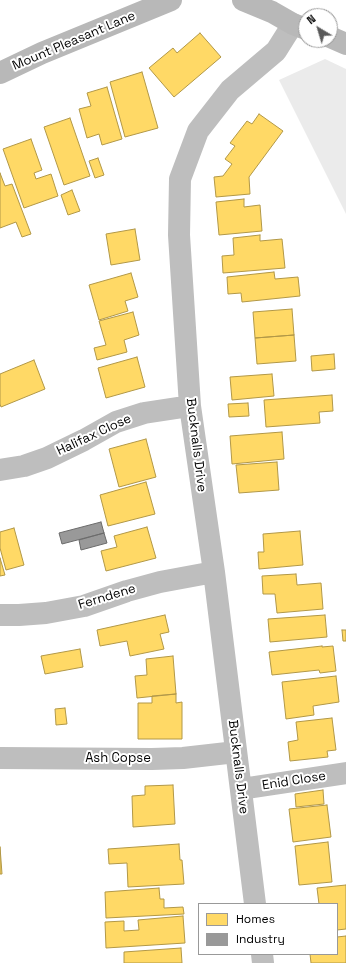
<!DOCTYPE html>
<html>
<head>
<meta charset="utf-8">
<style>
  body { margin:0 }
  #map { position:relative; width:346px; height:963px; overflow:hidden; background:#fff; font-family:"Space Grotesk",sans-serif }
  canvas { display:block }
  .legend { position:absolute; left:198px; top:903px; width:140px; height:52px; box-sizing:border-box; background:#fff; border:1px solid #999; margin:0; padding:5px 7px; list-style:none; font-size:12px; color:#000 }
  .legend li { display:flex; align-items:center; gap:8px; height:20px }
  .legend b { width:20px; border:1px solid #999 }
  .north { position:absolute; left:298px; top:8px; width:40px; height:40px; box-sizing:border-box; background:#fff; border:1px solid #999; border-radius:50%; rotate:322deg; font-size:11px; font-weight:700; line-height:16px; text-align:center; color:#000 }
  .north::after { content:''; display:block; margin:auto; width:14px; height:18px; background:#595959; clip-path:polygon(50% 0,100% 100%,50% 72%,0 100%) }
</style>
</head>
<body>
<div id="map">
<canvas width="346" height="963"></canvas>
<ul class="legend">
<li><b style="height:11px;background:#ffd966"></b>Homes</li>
<li><b style="height:11px;background:#999"></b>Industry</li>
</ul>
<div class="north">N</div>
</div>
<script>
const context = document.querySelector('canvas').getContext('2d');
context.lineJoin = 'round';
function fill(path, color) {
  context.fillStyle = color;
  context.fill(path, 'evenodd');
}
function toPath(rows) {
  const path = new Path2D();
  for (const r of rows) {
    path.moveTo(r[0], r[1]);
    for (let i = 2; i < r.length; i += 2) path.lineTo(r[i], r[i + 1]);
  }
  return path;
}
function stroke(path, color, width, dash) {
  context.strokeStyle = color;
  context.lineWidth = width;
  context.lineCap = dash ? 'butt' : 'round';
  context.setLineDash(dash || []);
  context.stroke(path);
}
function label(font, color, halo, rows, align = 'center') {
  context.font = font + ' "Space Grotesk",sans-serif';
  context.lineWidth = 4;
  context.setLineDash([]);
  context.textBaseline = 'middle';
  context.strokeStyle = halo;
  context.fillStyle = color;
  for (const [text, x, y, turn = 0] of rows) {
    context.save();
    context.translate(x, y);
    context.rotate((+turn || 0) * Math.PI / 180);
    context.textAlign = isNaN(turn) ? turn : align;
    if (halo) context.strokeText(text, 0, 0);
    context.fillText(text, 0, 0);
    context.restore();
  }
}
fill(toPath([
  [325,59,346,69,346,214,279,80]
]), '#ebebeb');
const homes = toPath([
  [200,33,221,57,174,97,149,68,173,48,177,53,200,33],
  [142,72,158,128,125,137,110,82,142,72],
  [107,87,122,139,102,145,99,134,87,138,79,109,91,106,87,93,107,87],
  [259,114,283,131,249,177,250,194,216,197,214,177,223,176,232,164,225,159,235,146,230,143,247,121,252,124,259,114],
  [70,118,90,176,64,185,44,127,70,118],
  [31,139,42,170,34,173,36,179,51,174,58,196,24,208,3,149,31,139],
  [98,158,104,175,95,178,89,161,98,158],
  [0,173,5,186,12,184,31,234,22,237,16,222,0,228,0,173],
  [72,190,80,211,68,215,61,195,72,190],
  [244,199,244,207,260,205,262,231,219,235,216,202,244,199],
  [135,229,140,260,111,265,106,234,135,229],
  [260,235,260,241,282,239,285,268,223,273,222,256,234,255,233,238,260,235],
  [274,272,275,279,298,277,300,296,242,302,241,293,228,294,227,277,274,272],
  [131,273,138,297,125,301,128,311,99,320,89,285,131,273],
  [292,309,294,335,255,338,253,312,292,309],
  [133,312,139,335,124,340,127,352,97,360,94,348,106,345,99,321,133,312],
  [294,335,296,361,257,364,255,338,294,335],
  [334,354,335,369,312,371,311,356,334,354],
  [137,357,145,387,106,398,98,368,137,357],
  [34,360,45,389,1,407,0,404,0,374,34,360],
  [272,374,274,396,232,400,230,377,272,374],
  [332,395,333,411,319,412,320,423,266,427,264,400,332,395],
  [248,403,249,416,229,417,228,404,248,403],
  [282,432,284,459,232,464,230,436,282,432],
  [146,439,156,477,119,487,109,449,146,439],
  [277,462,279,490,239,493,236,465,277,462],
  [146,482,155,514,108,526,100,495,146,482],
  [147,527,156,558,106,571,101,551,117,547,114,536,147,527],
  [14,528,24,565,6,570,0,548,0,532,14,528],
  [300,531,303,565,259,569,258,552,264,552,263,534,300,531],
  [0,558,5,575,0,576,0,558],
  [296,574,297,585,321,583,323,609,277,613,275,594,263,594,262,576,296,574],
  [165,615,169,632,160,634,164,649,130,656,127,641,100,646,97,630,165,615],
  [325,615,327,637,270,642,268,619,325,615],
  [342,630,346,630,346,641,343,641,342,630],
  [322,646,322,647,333,646,336,671,320,673,319,670,272,675,269,652,322,646],
  [80,649,83,667,45,674,41,656,80,649],
  [173,656,176,694,137,698,135,676,147,675,146,659,173,656],
  [336,676,339,702,313,706,314,715,286,719,282,682,336,676],
  [176,694,176,703,182,702,182,739,138,739,138,703,152,703,152,696,176,694],
  [65,708,67,724,56,725,55,709,65,708],
  [332,718,336,750,327,751,328,757,290,761,288,742,298,740,296,722,332,718],
  [173,785,175,824,133,827,132,796,145,795,145,786,173,785],
  [323,790,324,804,296,807,295,794,323,790],
  [327,805,331,837,293,842,289,809,327,805],
  [328,842,332,882,299,885,295,846,328,842],
  [179,844,180,860,182,860,184,884,128,887,127,863,109,864,108,849,179,844],
  [0,847,2,874,0,874,0,847],
  [346,885,346,929,337,930,337,904,319,904,317,888,346,885],
  [159,888,160,899,164,899,164,908,183,907,184,914,106,918,105,892,159,888],
  [183,916,185,943,106,948,105,922,124,921,124,931,139,930,138,920,183,916],
  [346,936,346,963,311,963,310,954,337,954,337,937,346,936],
  [181,948,182,963,124,963,124,952,181,948]
]);
fill(homes, '#ffd966');
stroke(homes, '#b29847', 1);
const industry = toPath([
  [101,522,104,533,62,544,59,533,101,522],
  [104,533,107,543,81,550,79,540,104,533]
]);
fill(industry, '#999');
stroke(industry, '#6b6b6b', 1);
stroke(toPath([
  [0,470,24,466,47,458,84,440,116,422,144,413,190,406],
  [0,615,19,615,46,613,84,606,127,591,160,582,214,572],
  [0,758,152,759,183,758,236,752],
  [241,789,346,773],
  [255,904,214,572,190,406,179,235,180,179,198,131,230,90,276,51,293,24],
  [262,954,263,963]
]), '#bebebe', 22);
stroke(toPath([
  [243,0,272,12,293,24,306,29],
  [330,37,346,44],
  [0,73,42,53,171,0]
]), '#b8b8b8', 22);
label('13px', '#000', '#fff', [
  ["Mount Pleasant Lane",74,41,-23],
  ["Halifax Close",94,435,-25],
  ["Bucknalls Drive",196,445,83],
  ["Ferndene",107,597,-17],
  ["Ash Copse",118,758],
  ["Bucknalls Drive",238,767,83],
  ["Enid Close",294,781,-9]
]);
</script>
</body>
</html>
